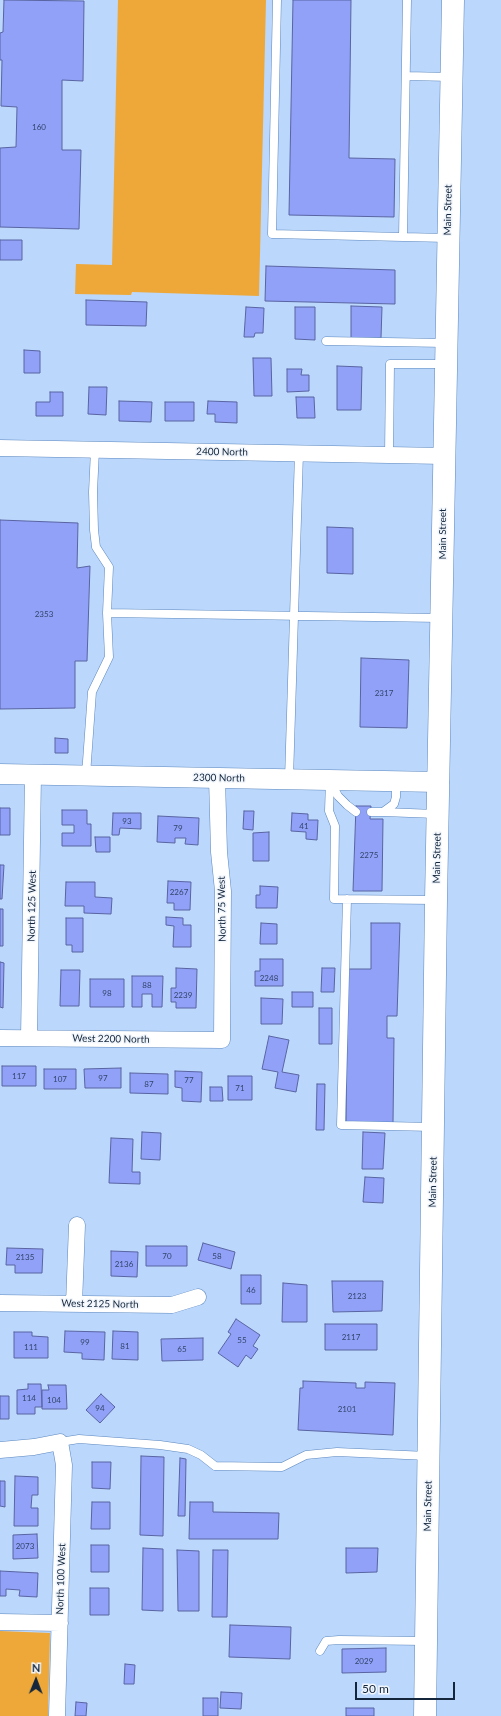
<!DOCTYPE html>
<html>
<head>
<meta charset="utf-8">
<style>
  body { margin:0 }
  #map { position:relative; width:501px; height:1716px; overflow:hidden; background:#bbd7fb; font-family:Lato,sans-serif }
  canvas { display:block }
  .north { position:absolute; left:16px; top:1660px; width:40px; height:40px; -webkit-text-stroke:3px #f1f6fc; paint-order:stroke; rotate:1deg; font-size:11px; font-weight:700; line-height:16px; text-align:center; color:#14263c }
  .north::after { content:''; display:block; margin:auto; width:14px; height:18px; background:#14263c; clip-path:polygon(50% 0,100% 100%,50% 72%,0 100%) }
  .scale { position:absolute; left:355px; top:1682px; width:100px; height:18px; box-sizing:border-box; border:2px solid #14263c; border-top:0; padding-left:5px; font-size:12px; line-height:14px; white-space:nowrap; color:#14263c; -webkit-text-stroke:3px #f1f6fc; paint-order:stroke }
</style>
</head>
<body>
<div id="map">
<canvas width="501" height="1716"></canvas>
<div class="north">N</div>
<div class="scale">50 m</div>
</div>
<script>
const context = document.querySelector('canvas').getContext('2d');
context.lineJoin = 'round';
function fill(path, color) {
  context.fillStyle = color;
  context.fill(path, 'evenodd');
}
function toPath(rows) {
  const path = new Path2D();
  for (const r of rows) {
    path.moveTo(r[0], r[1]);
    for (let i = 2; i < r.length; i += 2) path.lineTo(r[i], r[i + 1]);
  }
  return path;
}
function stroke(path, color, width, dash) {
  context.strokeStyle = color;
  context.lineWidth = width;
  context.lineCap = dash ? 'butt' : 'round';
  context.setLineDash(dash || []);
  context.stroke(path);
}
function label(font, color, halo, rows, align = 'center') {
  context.font = font + ' Lato,sans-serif';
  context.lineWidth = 3;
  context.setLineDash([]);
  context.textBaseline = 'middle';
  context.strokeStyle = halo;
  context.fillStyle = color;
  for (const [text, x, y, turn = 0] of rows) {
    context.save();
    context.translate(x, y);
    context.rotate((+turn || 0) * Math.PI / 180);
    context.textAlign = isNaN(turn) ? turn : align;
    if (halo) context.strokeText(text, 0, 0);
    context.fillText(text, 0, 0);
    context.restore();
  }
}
fill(toPath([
  [118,0,266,0,259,296,132,292,131,295,75,294,76,264,112,265],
  [0,1631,50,1633,48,1716,0,1716]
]), '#eda839');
const building = toPath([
  [4,0,84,1,83,81,62,80,62,150,81,150,79,229,0,227,0,148,16,147,17,107,1,106,2,60,0,60,0,33,3,32,4,0],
  [293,0,351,0,349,158,395,159,394,217,289,215,293,0],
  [0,240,22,240,22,260,0,260,0,240],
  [266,266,395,270,395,304,265,301,266,266],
  [86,300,147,302,146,326,86,325,86,300],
  [351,306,382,307,381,338,351,338,351,306],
  [246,307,264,308,263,333,255,333,254,337,244,337,246,307],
  [295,307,315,307,315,340,295,339,295,307],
  [24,350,40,351,40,373,24,373,24,350],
  [253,358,271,358,272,396,254,396,253,358],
  [337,366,362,367,361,410,337,410,337,366],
  [287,369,302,369,301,375,309,375,309,391,287,392,287,369],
  [89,387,107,387,106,415,88,414,89,387],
  [50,392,63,392,63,416,36,416,36,402,50,402,50,392],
  [296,397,314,397,315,418,297,418,296,397],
  [119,401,152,402,151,422,119,421,119,401],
  [208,401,237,402,237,423,215,422,215,414,207,414,208,401],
  [165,402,194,402,194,421,165,421,165,402],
  [0,520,78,523,77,568,90,566,87,661,75,661,75,708,0,709,0,520],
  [327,527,353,528,353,574,327,573,327,527],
  [361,658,409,660,407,728,360,727,361,658],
  [55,738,68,739,68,753,55,753,55,738],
  [356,806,371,806,370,819,383,819,382,891,353,891,356,806],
  [0,808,10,808,10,835,0,835,0,808],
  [62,810,87,810,87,824,91,824,91,846,62,846,62,833,74,833,74,825,62,825,62,810],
  [244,811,254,811,253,830,243,829,244,811],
  [113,813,141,813,141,829,120,828,119,835,112,835,113,813],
  [292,813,308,814,308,820,318,820,317,840,306,839,306,832,291,831,292,813],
  [158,816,199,818,198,845,185,844,186,838,175,838,175,843,157,842,158,816],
  [269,832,269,861,253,861,253,833,269,832],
  [95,837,110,837,110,852,96,852,95,837],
  [0,865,4,865,2,899,0,899,0,865],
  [168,881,191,882,190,910,174,910,174,903,167,903,168,881],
  [66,882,95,882,95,897,112,898,111,914,84,913,84,906,65,906,66,882],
  [260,886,278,887,277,908,256,908,256,895,260,895,260,886],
  [0,909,3,909,3,946,0,946,0,909],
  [166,917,183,918,183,925,191,925,191,947,173,947,174,926,166,925,166,917],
  [66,918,83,918,83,952,72,952,72,945,66,945,66,918],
  [261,923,277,924,277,944,260,944,261,923],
  [371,923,400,923,397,1016,387,1016,387,1038,394,1038,393,1123,346,1123,348,969,371,969,371,923],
  [260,959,283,959,283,986,255,986,255,971,260,971,260,959],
  [0,962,4,963,3,1008,0,1007,0,962],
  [176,968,197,969,196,1008,176,1008,176,1002,171,1002,171,988,176,988,176,968],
  [322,968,335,968,334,992,321,992,322,968],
  [61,970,80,970,79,1006,60,1006,61,970],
  [132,976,163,976,162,1007,152,1007,152,994,142,994,142,1007,132,1007,132,976],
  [90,979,124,979,124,1007,90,1007,90,979],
  [292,992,313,992,313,1007,292,1007,292,992],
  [261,998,283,999,282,1024,261,1024,261,998],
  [319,1008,332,1008,332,1044,319,1044,319,1008],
  [269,1036,289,1040,282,1072,299,1075,296,1092,275,1088,278,1072,262,1069,269,1036],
  [2,1066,36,1066,36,1086,2,1086,2,1066],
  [121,1068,121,1088,85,1088,84,1069,121,1068],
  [44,1069,76,1069,76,1089,44,1089,44,1069],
  [175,1071,202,1072,201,1102,182,1101,182,1088,175,1087,175,1071],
  [130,1073,168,1074,168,1094,130,1093,130,1073],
  [228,1076,252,1076,252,1100,228,1100,228,1076],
  [317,1084,325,1084,324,1130,316,1130,317,1084],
  [210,1087,222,1087,223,1101,210,1101,210,1087],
  [142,1132,161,1133,160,1160,141,1159,142,1132],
  [363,1132,385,1133,383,1169,362,1169,363,1132],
  [111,1138,133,1139,132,1172,140,1172,140,1184,109,1183,111,1138],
  [365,1177,384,1178,383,1203,363,1202,365,1177],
  [203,1243,235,1252,231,1269,198,1260,203,1243],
  [146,1246,187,1246,187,1266,146,1266,146,1246],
  [7,1248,43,1249,42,1273,15,1273,15,1265,6,1265,7,1248],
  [111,1251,138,1252,137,1277,111,1276,111,1251],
  [241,1275,261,1275,261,1304,241,1304,241,1275],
  [332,1281,383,1281,382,1311,333,1312,332,1281],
  [283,1283,307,1285,307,1322,282,1322,283,1283],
  [236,1319,260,1335,253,1346,258,1349,251,1359,246,1355,238,1367,218,1353,231,1334,228,1332,236,1319],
  [325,1324,377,1324,377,1350,325,1350,325,1324],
  [65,1331,105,1332,104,1360,82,1359,82,1353,64,1352,65,1331],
  [113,1331,138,1332,138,1360,112,1359,113,1331],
  [14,1332,32,1332,32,1336,48,1337,48,1358,14,1358,14,1332],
  [203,1338,203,1360,162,1361,161,1339,203,1338],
  [303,1381,356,1383,356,1388,365,1388,365,1382,395,1383,393,1435,298,1430,300,1388,303,1388,303,1381],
  [28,1384,41,1384,42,1407,35,1407,35,1414,17,1414,17,1390,28,1389,28,1384],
  [48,1385,66,1385,67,1409,42,1409,42,1390,49,1390,48,1385],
  [101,1394,115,1407,100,1423,86,1410,101,1394],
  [0,1396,9,1396,9,1419,0,1419,0,1396],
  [141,1456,164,1457,163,1536,140,1535,141,1456],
  [180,1458,186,1459,185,1516,178,1516,180,1458],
  [92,1462,111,1462,110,1489,92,1488,92,1462],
  [15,1476,38,1477,38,1495,32,1495,31,1508,38,1508,38,1526,14,1526,15,1476],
  [0,1481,5,1481,5,1507,0,1506,0,1481],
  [92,1502,110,1502,110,1529,91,1529,92,1502],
  [190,1502,213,1502,213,1512,279,1513,278,1539,189,1539,190,1502],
  [37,1534,38,1558,13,1559,13,1535,37,1534],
  [91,1545,109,1545,109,1572,91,1572,91,1545],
  [143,1548,163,1549,163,1611,142,1610,143,1548],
  [346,1548,378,1548,377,1572,346,1573,346,1548],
  [177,1550,199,1551,199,1611,178,1611,177,1550],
  [213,1550,228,1550,227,1617,212,1617,213,1550],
  [0,1571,38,1573,37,1597,19,1596,20,1590,6,1589,6,1596,0,1596,0,1571],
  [90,1588,109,1588,109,1615,90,1615,90,1588],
  [230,1625,291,1627,290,1659,229,1657,230,1625],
  [386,1648,386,1672,342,1673,342,1649,386,1648],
  [125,1664,135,1665,134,1684,124,1684,125,1664],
  [221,1692,242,1693,241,1709,220,1708,221,1692],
  [203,1698,218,1698,218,1716,203,1716,203,1698],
  [76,1702,87,1703,86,1716,75,1716,76,1702],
  [346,1708,374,1708,374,1716,346,1716,346,1708]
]);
fill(building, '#91a1f8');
stroke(building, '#5964a2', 1);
const service = toPath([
  [277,0,272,234,447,238],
  [406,76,451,77],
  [403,237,407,0],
  [326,341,445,343],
  [389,455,390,364,445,364],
  [107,613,440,618],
  [86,775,92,692,109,657,107,613,109,567,96,547,94,530,93,492,95,450],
  [289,779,299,453],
  [330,780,329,811,335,826,334,899,435,900],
  [330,781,338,796,347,805,356,812],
  [371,812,383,812,394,804,396,797,396,781],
  [383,812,436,814],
  [347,899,341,1125,433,1127],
  [60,1442,79,1439,160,1445,188,1449,201,1455,215,1466,282,1467,306,1455,337,1452,428,1456],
  [320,1651,326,1641,339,1640,426,1641]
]);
const minor = toPath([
  [0,448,444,456],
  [0,1038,222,1040,223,891,219,852,217,778],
  [29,1038,33,775],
  [0,1303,172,1305,198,1297],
  [74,1304,77,1225],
  [0,1450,34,1447,60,1442,64,1465,57,1716],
  [0,1622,60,1623]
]);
const tertiary = toPath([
  [0,774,439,782]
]);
const secondary = toPath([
  [425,1716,436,900,453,0]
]);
stroke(service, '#5b87bf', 9);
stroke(minor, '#5b87bf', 17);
stroke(tertiary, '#5b87bf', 21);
stroke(secondary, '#5b87bf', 23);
stroke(service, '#fff', 8);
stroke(minor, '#fff', 16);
stroke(tertiary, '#fff', 20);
stroke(secondary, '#fff', 22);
label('8px', '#33456b', null, [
  ["160",39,127],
  ["2353",44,614],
  ["2317",384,693],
  ["93",127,821],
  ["41",304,826],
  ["79",178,828],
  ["2275",369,855],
  ["2267",179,892],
  ["2248",269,978],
  ["88",147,985],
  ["98",107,993],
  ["2239",183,995],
  ["117",19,1076],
  ["97",103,1078],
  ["107",60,1079],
  ["77",189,1080],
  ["87",149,1084],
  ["71",240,1088],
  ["70",167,1256],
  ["58",217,1256],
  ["2135",25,1257],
  ["2136",124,1264],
  ["46",251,1290],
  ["2123",357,1296],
  ["2117",351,1337],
  ["55",242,1340],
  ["99",85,1342],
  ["81",125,1346],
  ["111",31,1347],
  ["65",182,1349],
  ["114",29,1398],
  ["104",54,1400],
  ["94",100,1408],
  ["2101",347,1409],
  ["2073",25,1546],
  ["2029",364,1661]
]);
label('10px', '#14263c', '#f1f6fc', [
  ["Main Street",448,210,-89],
  ["2400 North",222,452,1],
  ["Main Street",443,534,-90],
  ["2300 North",219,778,1],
  ["Main Street",437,858,-89],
  ["North 125 West",32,906,-89],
  ["North 75 West",222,909,-91],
  ["West 2200 North",111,1039,1],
  ["Main Street",433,1182,-89],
  ["West 2125 North",100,1304,1],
  ["Main Street",428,1506,-89],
  ["North 100 West",61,1579,-88]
]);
</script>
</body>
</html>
